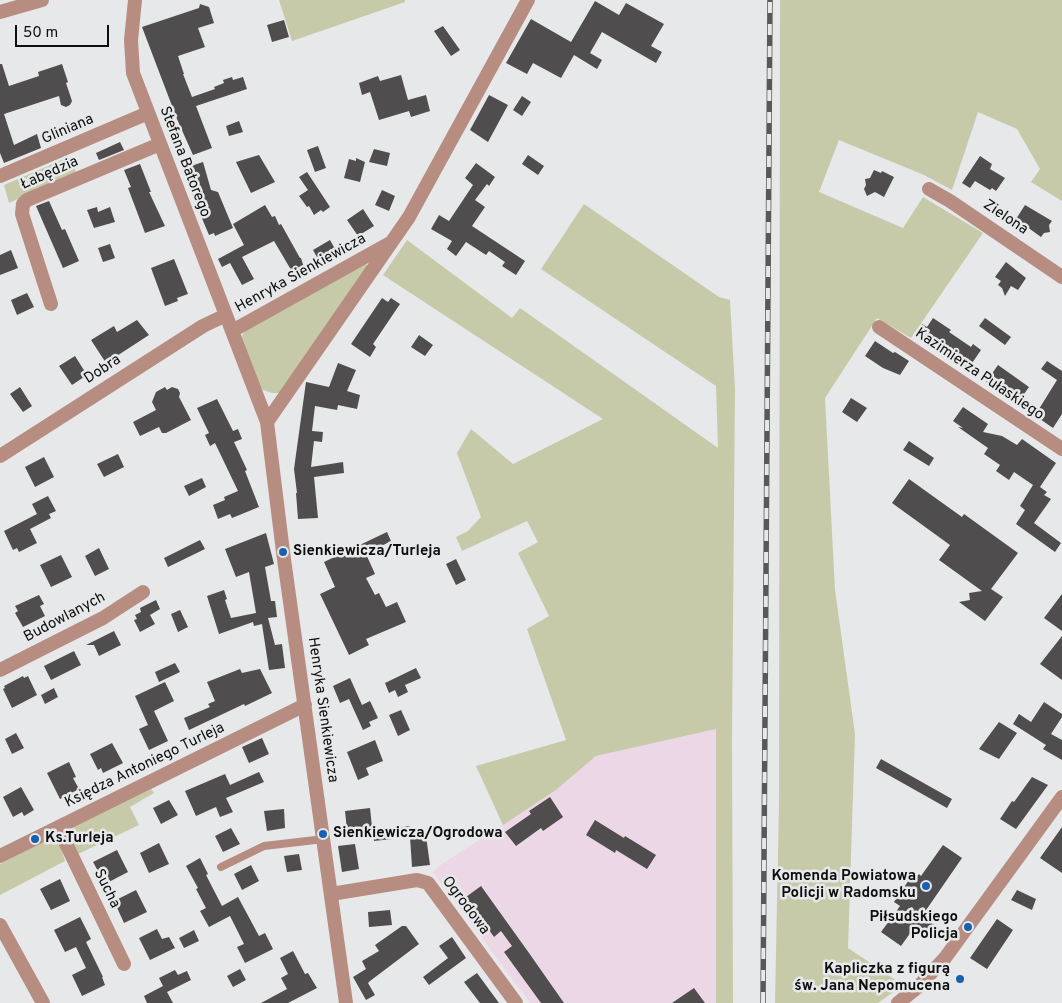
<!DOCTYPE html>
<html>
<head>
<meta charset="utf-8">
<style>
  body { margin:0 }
  #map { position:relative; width:1062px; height:1003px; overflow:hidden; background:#e7e8e9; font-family:Overpass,sans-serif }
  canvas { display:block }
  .scale { position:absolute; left:15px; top:25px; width:94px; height:22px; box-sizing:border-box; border:2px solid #0e0e0f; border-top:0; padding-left:6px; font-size:15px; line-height:18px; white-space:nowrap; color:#0e0e0f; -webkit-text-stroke:4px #e7e8e9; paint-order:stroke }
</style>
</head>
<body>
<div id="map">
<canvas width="1062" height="1003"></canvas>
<div class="scale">50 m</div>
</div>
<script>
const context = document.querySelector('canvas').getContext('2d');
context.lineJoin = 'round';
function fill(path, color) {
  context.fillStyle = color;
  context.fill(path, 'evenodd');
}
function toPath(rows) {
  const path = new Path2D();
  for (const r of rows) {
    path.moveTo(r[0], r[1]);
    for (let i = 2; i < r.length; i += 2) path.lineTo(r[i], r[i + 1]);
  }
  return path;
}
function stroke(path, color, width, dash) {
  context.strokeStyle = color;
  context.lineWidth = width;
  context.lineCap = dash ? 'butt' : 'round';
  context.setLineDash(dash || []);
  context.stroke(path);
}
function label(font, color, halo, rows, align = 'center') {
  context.font = font + ' Overpass,sans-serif';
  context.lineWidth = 5;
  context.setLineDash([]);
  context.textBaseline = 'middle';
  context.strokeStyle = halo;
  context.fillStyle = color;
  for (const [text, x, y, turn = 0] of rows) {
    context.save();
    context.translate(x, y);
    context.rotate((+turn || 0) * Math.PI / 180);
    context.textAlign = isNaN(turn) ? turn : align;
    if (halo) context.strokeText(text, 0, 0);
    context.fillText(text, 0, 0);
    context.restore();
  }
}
fill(toPath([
  [716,729,716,1003,530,1003,433,872,442,864,556,790,596,756]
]), '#ecd7e6');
fill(toPath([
  [279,0,405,0,405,2,292,41],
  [780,0,1062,0,1062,201,1031,182,1040,169,1017,129,978,112,952,190,924,175,839,140,819,192,903,228,923,197,983,233,911,338,877,318,825,398,835,590,855,734,848,948,903,985,878,1003,775,1003,779,804],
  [69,157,76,172,9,203,4,185],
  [584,204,719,297,730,300,735,389,732,740,733,1003,716,1003,716,729,596,756,556,790,503,825,476,766,566,740,527,629,549,616,518,553,538,542,527,521,462,551,456,537,468,531,481,517,457,453,471,429,513,464,603,419,383,275,407,240,512,318,520,308,718,448,716,386,541,269],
  [366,264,367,266,280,393,272,393,263,390,260,387,242,337,244,331],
  [151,789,154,793,130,807,139,825,78,854,69,839,70,831,76,826],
  [52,837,59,841,65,861,0,895,0,864]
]), '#c6caa8');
fill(toPath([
  [595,1,619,15,626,3,664,24,651,46,662,52,656,63,602,32,590,53,602,60,597,69,574,55,561,78,533,63,527,74,506,63,531,19,571,42],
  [200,4,209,7,214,23,198,28,205,47,178,56,184,74,183,74,192,97,215,89,214,87,224,83,223,80,232,77,233,80,243,77,247,89,196,106,212,148,193,155,177,119,142,27,199,8],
  [284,20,289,37,272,42,267,25],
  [443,26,460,50,451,56,434,31],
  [0,64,2,64,9,86,39,76,38,72,62,64,68,82,66,83,72,101,70,105,66,107,61,105,59,96,4,114,14,145,37,134,41,148,4,163,0,153],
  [401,75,408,100,426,95,430,111,411,117,409,111,379,120,370,92,362,95,359,83,378,76,380,81],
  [489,95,508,105,488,142,470,130],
  [522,96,531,102,522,116,513,110],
  [239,121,243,132,229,136,226,126],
  [120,142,124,150,99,160,96,153],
  [318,146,326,168,315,172,307,150],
  [374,149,390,153,387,166,369,162],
  [259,155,275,182,251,193,236,162],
  [528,155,544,166,538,175,522,164],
  [980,156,992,164,990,169,1005,178,996,191,992,188,990,190,975,181,970,188,962,183],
  [356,158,365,162,360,182,344,178,349,159,356,161],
  [203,162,211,190,218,192,233,228,215,236,214,233,209,235,193,197,185,168],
  [476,163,495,177,489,186,487,184,475,200,485,207,472,226,525,261,516,275,502,266,505,262,489,251,486,255,466,242,456,256,447,249,452,241,431,229,439,215,449,221,473,185,465,178],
  [140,164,151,192,149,192,165,226,145,233,128,188,131,187,124,170],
  [874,170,881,173,882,171,894,177,884,197,875,192,867,196,864,189,866,185,865,179,870,178],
  [307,172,330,207,323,212,321,210,314,215,309,206,307,207,299,196,308,190,299,177],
  [382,190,395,196,389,211,375,205],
  [49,201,62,230,65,229,79,261,63,268,36,206],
  [265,205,272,217,275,216,279,225,281,224,300,258,301,258,306,274,297,280,274,241,242,257,254,279,242,285,230,263,222,267,218,259,244,245,233,224],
  [1025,205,1052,221,1049,225,1050,232,1044,233,1041,237,1016,219],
  [97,207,98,212,110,207,115,222,94,228,87,210],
  [363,209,374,226,358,236,347,220],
  [330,240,339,256,322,266,313,250],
  [110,244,115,258,103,262,98,248],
  [11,250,18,268,0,275,0,255],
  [174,259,188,294,177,298,178,301,165,306,151,268],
  [1006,262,1026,278,1018,290,1011,286,1005,296,1002,288,998,285,1001,281,995,277],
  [27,293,34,307,17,315,11,300],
  [382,298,388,302,391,298,400,304,373,344,376,347,370,357,351,344],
  [933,318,951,330,949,332,971,347,973,344,981,350,968,369,916,334,922,324,927,327],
  [985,318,1011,337,1005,345,979,326],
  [137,320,149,335,106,363,91,340,114,326,117,332],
  [419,335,433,345,425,356,411,347],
  [875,341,893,353,895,352,909,361,900,375,883,368,865,356],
  [75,356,87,375,72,385,59,366],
  [1047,361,1062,371,1062,414,1053,428,1037,417,1041,410,1039,409,1057,380,1041,369],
  [338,363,356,370,347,391,360,395,357,409,338,405,337,410,315,406,312,431,323,432,322,442,314,441,311,467,343,462,344,473,314,477,318,518,298,519,296,493,297,493,294,469,306,382,329,387],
  [998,365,1029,387,1017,404,986,382],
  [20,387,32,406,23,412,10,394],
  [165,387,167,390,172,387,178,389,180,393,179,397,191,420,166,433,162,433,159,427,140,436,133,422,156,410,152,402,156,392],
  [851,398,867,408,857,422,842,412],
  [217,399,233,431,238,429,242,439,234,442,247,470,245,471,259,507,232,518,230,514,218,519,213,505,225,500,224,497,238,491,215,443,210,446,205,435,209,433,197,408],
  [963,407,988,424,983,432,1002,436,1017,445,1022,439,1056,463,1040,487,1047,492,1044,495,1051,499,1034,523,1061,543,1055,552,1016,524,1025,510,1020,506,1033,485,1014,472,1009,480,996,471,1000,465,984,454,988,448,958,427,963,428,953,421],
  [909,441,934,458,929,466,903,450],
  [118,454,124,467,104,477,97,464],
  [44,457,54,477,35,487,25,467],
  [202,478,206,487,189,496,184,486],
  [909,479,962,517,964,514,1018,553,991,589,1003,597,985,621,959,602,970,600,969,593,982,591,939,560,950,545,892,503],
  [48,496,56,511,49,514,51,518,30,529,37,543,19,552,17,548,13,550,4,531,37,514,32,504],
  [387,532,391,541,366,554,375,574,366,578,375,595,379,593,386,607,397,602,406,622,366,639,369,645,349,655,320,594,335,587,324,562],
  [266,533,274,564,265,567,271,601,275,601,277,617,268,618,275,645,282,644,285,668,269,670,262,624,254,626,253,622,219,634,207,596,224,590,227,599,225,600,231,618,256,613,249,572,236,577,225,549],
  [200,540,205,549,168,567,164,558],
  [99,548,109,569,95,576,85,556],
  [61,555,72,577,51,587,40,565],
  [456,559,466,580,456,585,446,564],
  [1062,594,1062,631,1044,618],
  [39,595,44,604,40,606,45,616,23,627,15,613,18,611,15,606],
  [156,600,160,609,150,615,155,624,140,632,134,620,137,619,135,615,141,612,140,608],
  [180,610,188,627,178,632,171,614],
  [114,631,121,645,99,656,94,645,86,645],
  [1062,636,1062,680,1040,664],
  [74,651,81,665,51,680,44,666],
  [175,663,180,672,159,682,155,672],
  [416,668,421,678,405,685,408,692,398,697,395,690,389,693,385,683],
  [240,669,242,673,260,669,272,693,245,706,244,704,189,730,184,718,210,707,208,704,215,701,207,682],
  [23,676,24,678,28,676,37,695,12,708,3,689,5,688,4,686],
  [350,678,362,705,370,701,378,718,369,722,371,726,363,730,349,699,340,703,333,686],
  [165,682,174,701,154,711,168,741,149,750,139,729,148,725,135,696],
  [54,688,58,697,45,704,41,695],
  [1044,702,1062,714,1062,717,1051,734,1062,740,1062,760,1043,749,1046,745,1013,724,1019,714,1031,722],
  [401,710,410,730,398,736,389,715],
  [999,722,1017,733,999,759,979,749],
  [16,733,24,748,12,754,5,739],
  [262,738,269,754,249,763,242,747],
  [375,740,383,761,366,768,369,775,358,780,347,752],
  [112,743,123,763,103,773,101,768,98,770,90,754],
  [881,759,952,799,947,808,876,768],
  [69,762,76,777,73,778,79,789,60,799,47,773],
  [259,772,264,782,226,798,233,812,220,817,216,807,196,816,185,791,225,774,230,785],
  [1032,777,1048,785,1016,829,1000,819,1012,801,1014,802],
  [21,787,34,810,24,816,22,812,13,817,3,797],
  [550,797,563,817,543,831,541,828,516,846,505,832,531,814,529,811],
  [169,800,178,815,161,824,153,808],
  [370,808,372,827,347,830,345,811],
  [284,809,285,828,267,831,264,811],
  [595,820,624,838,625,836,656,855,647,869,616,850,615,853,586,835],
  [410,826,411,837,426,836,430,865,412,867,410,837,374,841,373,831],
  [1062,827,1062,873,1040,858],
  [231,828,240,844,223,852,215,836],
  [159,843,169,864,149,873,140,853],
  [355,844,359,869,342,872,338,846],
  [943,845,962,858,922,916,942,931,935,940,916,925,901,946,881,932,900,906,894,902,911,877,915,879,919,874,921,876],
  [117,850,128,872,105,884,93,862],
  [299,854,302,870,287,872,284,856],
  [200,858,208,874,206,875,222,906,238,897,259,936,265,933,273,949,245,963,237,947,244,944,230,916,209,927,200,911,206,908,196,889,198,888,186,866],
  [251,865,259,881,242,890,234,874],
  [60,879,70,901,51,910,40,889],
  [481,886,529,953,564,1003,541,1003,504,952,512,946,501,931,494,937,466,897],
  [136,890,147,912,124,923,114,901],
  [1017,890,1036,899,1032,910,1011,900],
  [390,910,392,925,369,927,368,912],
  [80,917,91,939,86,942,103,977,102,977,105,985,82,996,72,975,86,968,76,947,65,952,54,930],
  [997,919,1013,930,987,969,970,958],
  [402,926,406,926,419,944,370,981,368,983,375,995,366,1000,353,977,366,969,362,961,379,951,375,945],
  [157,929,162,939,169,937,175,948,150,960,139,938],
  [194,930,199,941,184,948,179,938],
  [452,937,466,958,429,985,423,977,448,958,439,946],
  [293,951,305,974,308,973,317,988,288,1003,261,1003,287,989,281,978,288,974,280,958],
  [240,969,246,980,233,987,227,976],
  [175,970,178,975,187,971,191,980,167,992,173,1003,147,1003,144,996,163,986,159,978],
  [477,973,499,1003,480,1003,464,982],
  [694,988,705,1003,672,1003]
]), '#4f4d4d');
stroke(toPath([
  [221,867,264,846,324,839]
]), '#b88d81', 8);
stroke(toPath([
  [135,0,131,40,133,73,267,422,283,552,346,1003],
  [0,12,42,0],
  [0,176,148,113],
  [929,189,950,201,1062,277],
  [51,304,22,214,23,204,27,200,160,144],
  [879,327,1062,449],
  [232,331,390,243],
  [267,422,409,217,528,0],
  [0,456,203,326,226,315],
  [0,670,103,618,143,592],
  [58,827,124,964],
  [0,856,305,705],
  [331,894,417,880,428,883,516,1003],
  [0,925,43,1003]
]), '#b88d81', 14);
stroke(toPath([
  [898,1003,919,986,945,958,1062,797]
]), '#b88d81', 14);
const rail = toPath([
  [763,1003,770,0]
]);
stroke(rail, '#585859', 5.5);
stroke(rail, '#e7e8e9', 4, [11]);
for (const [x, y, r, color] of [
  [283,552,5,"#1861b0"],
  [323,834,5,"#1861b0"],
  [35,839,5,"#1861b0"],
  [926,886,5,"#1861b0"],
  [968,927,5,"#1861b0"],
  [960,979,5,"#1861b0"]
]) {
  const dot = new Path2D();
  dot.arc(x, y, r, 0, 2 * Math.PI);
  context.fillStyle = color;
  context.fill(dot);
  stroke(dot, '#e7e8e9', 2);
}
label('15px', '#0e0e0f', '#e7e8e9', [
  ["Gliniana",68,130,-23],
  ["Stefana Batorego",184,162,69],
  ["Łabędzia",50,174,-24],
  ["Zielona",1005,218,34],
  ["Henryka Sienkiewicza",301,274,-29],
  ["Dobra",103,370,-33],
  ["Kazimierza Pułaskiego",979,375,34],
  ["Budowlanych",65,618,-28],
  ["Henryka Sienkiewicza",322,710,82],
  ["Księdza Antoniego Turleja",145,766,-26],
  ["Sucha",106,889,64],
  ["Ogrodowa",465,906,53]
]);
label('bold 15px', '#0e0e0f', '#e7e8e9', [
  ["Sienkiewicza/Turleja",293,552],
  ["Sienkiewicza/Ogrodowa",333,834],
  ["Ks.Turleja",45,839],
  ["Komenda Powiatowa",916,877,"right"],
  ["Policji w Radomsku",916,894,"right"],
  ["Piłsudskiego",958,918,"right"],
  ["Policja",958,935,"right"],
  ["Kapliczka z figurą",950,970,"right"],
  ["św. Jana Nepomucena",950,987,"right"]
], 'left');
</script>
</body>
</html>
